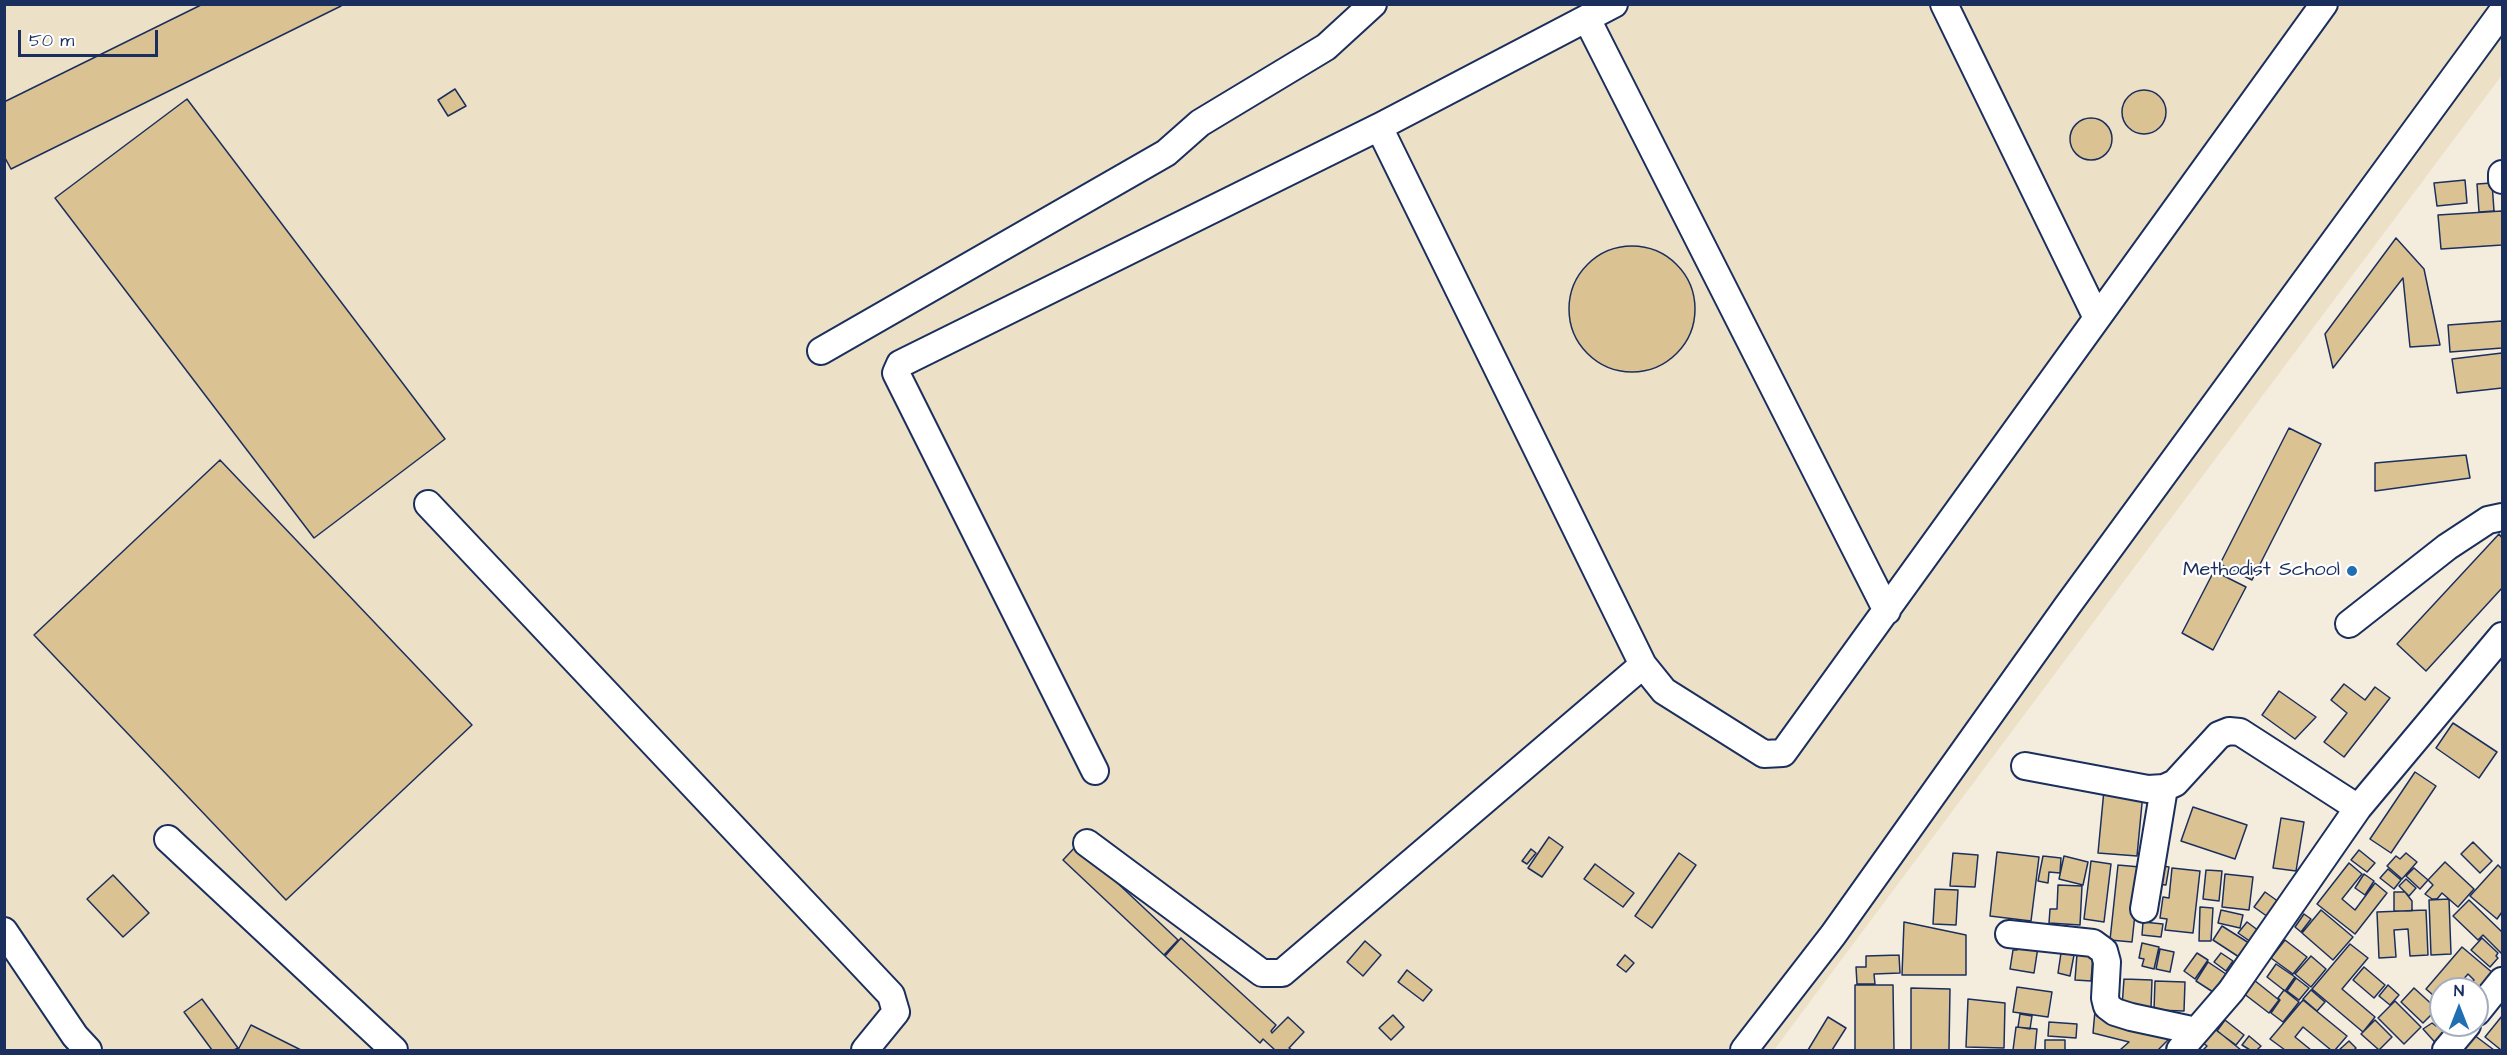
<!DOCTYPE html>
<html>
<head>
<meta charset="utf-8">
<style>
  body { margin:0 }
  #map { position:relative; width:2507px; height:1055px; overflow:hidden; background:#f4edde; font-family:"Architects Daughter",sans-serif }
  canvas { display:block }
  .frame { position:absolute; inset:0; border:6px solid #1b2f5e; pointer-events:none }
  .north { position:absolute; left:2429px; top:977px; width:60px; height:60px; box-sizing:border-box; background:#fff; border:2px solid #a4acbf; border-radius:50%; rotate:0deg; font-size:16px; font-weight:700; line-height:24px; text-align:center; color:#1b2f5e }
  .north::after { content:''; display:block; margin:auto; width:21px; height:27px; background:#1f6fb2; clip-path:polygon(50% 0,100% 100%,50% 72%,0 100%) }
  .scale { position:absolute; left:18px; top:30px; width:140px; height:27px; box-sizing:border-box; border:3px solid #1b2f5e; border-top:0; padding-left:8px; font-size:18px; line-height:21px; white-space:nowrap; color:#1b2f5e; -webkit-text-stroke:4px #fff; paint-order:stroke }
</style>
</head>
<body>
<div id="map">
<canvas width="2507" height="1055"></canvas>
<div class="frame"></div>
<div class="north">N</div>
<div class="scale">50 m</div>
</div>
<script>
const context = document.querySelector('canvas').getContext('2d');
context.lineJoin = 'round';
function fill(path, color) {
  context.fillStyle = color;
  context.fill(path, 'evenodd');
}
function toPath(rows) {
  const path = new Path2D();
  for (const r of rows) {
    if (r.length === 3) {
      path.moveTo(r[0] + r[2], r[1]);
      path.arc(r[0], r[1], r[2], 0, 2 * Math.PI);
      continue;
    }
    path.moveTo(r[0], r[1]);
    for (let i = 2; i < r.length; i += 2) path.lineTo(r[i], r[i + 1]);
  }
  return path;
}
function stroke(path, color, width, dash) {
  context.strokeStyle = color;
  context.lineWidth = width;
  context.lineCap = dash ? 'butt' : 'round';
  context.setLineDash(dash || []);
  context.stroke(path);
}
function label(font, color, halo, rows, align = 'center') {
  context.font = font + ' "Architects Daughter",sans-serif';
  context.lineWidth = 4.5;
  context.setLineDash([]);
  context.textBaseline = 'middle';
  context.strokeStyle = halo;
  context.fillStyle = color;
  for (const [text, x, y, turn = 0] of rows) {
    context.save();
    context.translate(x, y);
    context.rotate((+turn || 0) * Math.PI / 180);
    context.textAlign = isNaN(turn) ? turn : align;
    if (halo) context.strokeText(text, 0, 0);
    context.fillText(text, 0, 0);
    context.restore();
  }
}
fill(toPath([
  [5,5,2502,5,2502,75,1774,1050,5,1050]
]), '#ece0c7');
const building = toPath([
  [203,4,341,4,341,6,11,169,4,156,4,102,203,4],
  [455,89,466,106,448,116,438,100,455,89],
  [2144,112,22],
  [187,99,445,439,314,538,55,198,187,99],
  [2091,139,21],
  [2465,180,2467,203,2437,206,2434,183,2465,180],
  [2492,183,2494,211,2479,212,2477,184,2492,183],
  [2502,211,2502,245,2441,249,2438,215,2502,211],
  [2396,238,2424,269,2440,345,2410,347,2403,278,2333,368,2325,334,2396,238],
  [1632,309,63],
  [2502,321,2502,348,2450,352,2448,325,2502,321],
  [2502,353,2502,388,2457,393,2452,359,2502,353],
  [2289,428,2321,444,2252,580,2220,564,2289,428],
  [2466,455,2470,478,2375,491,2375,463,2466,455],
  [220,460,472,725,286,900,34,635,220,460],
  [2499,534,2502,538,2502,588,2426,671,2397,644,2499,534],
  [2214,571,2246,587,2213,650,2182,633,2214,571],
  [2344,684,2365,700,2375,687,2390,698,2344,757,2324,742,2347,713,2331,700,2344,684],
  [2279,691,2316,717,2295,739,2262,715,2279,691],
  [2453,723,2497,752,2479,778,2436,748,2453,723],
  [2415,772,2436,786,2391,853,2370,839,2415,772],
  [2104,790,2143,793,2137,856,2098,853,2104,790],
  [2193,807,2247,825,2235,859,2181,841,2193,807],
  [2281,818,2304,822,2296,871,2273,868,2281,818],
  [1549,837,1563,847,1542,877,1528,868,1549,837],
  [2473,842,2492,861,2480,873,2461,854,2473,842],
  [1077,845,1178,940,1164,955,1063,860,1077,845],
  [1531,849,1536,853,1527,864,1522,861,1531,849],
  [2359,850,2375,863,2367,872,2351,860,2359,850],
  [1997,852,2039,857,2031,921,1990,916,1997,852],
  [1679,853,1696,865,1652,928,1635,916,1679,853],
  [1953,853,1978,855,1975,887,1950,886,1953,853],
  [2406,853,2417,862,2402,879,2387,866,2396,856,2400,859,2406,853],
  [2043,856,2061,858,2060,873,2049,872,2048,883,2038,881,2043,856],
  [2064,856,2088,862,2083,885,2059,879,2064,856],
  [2091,861,2111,864,2104,922,2084,919,2091,861],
  [2445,862,2474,889,2458,907,2442,893,2437,899,2432,899,2425,894,2433,885,2428,880,2445,862],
  [2349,863,2362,874,2342,899,2355,910,2375,883,2387,893,2355,934,2317,904,2349,863],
  [1595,864,1634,893,1623,907,1584,879,1595,864],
  [2118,865,2140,867,2132,942,2110,940,2118,865],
  [2157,865,2169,867,2166,885,2155,884,2157,865],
  [2498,865,2502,869,2502,912,2497,919,2470,896,2498,865],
  [2172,868,2200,871,2193,933,2165,930,2167,919,2160,918,2163,897,2169,898,2172,868],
  [2414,868,2428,880,2420,889,2406,876,2414,868],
  [2388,869,2401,880,2394,889,2380,878,2388,869],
  [2206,870,2222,871,2219,901,2203,899,2206,870],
  [2225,874,2253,877,2249,910,2222,907,2225,874],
  [2364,874,2374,881,2365,895,2355,888,2364,874],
  [113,875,149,913,123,937,87,899,113,875],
  [2406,879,2416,888,2409,896,2399,886,2406,879],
  [2058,885,2082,886,2080,925,2049,923,2050,909,2057,909,2058,885],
  [1935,889,1958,890,1956,925,1933,924,1935,889],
  [2265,892,2279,902,2268,917,2254,907,2265,892],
  [2394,892,2405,892,2412,901,2412,911,2394,911,2394,892],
  [2449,899,2451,954,2431,955,2429,900,2449,899],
  [2469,900,2502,932,2502,954,2483,935,2478,940,2453,916,2469,900],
  [2200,907,2213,908,2211,941,2199,941,2200,907],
  [2221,910,2243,915,2240,928,2218,923,2221,910],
  [2321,910,2353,937,2333,960,2302,933,2321,910],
  [2426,910,2428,955,2410,956,2408,929,2394,930,2396,957,2379,958,2377,912,2426,910],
  [2304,914,2311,919,2301,932,2295,927,2304,914],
  [1904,922,1966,935,1966,975,1902,975,1904,922],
  [2143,922,2163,924,2161,937,2142,935,2143,922],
  [2247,922,2259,931,2251,942,2238,933,2247,922],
  [2222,926,2249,943,2239,957,2213,940,2222,926],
  [1181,938,1276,1025,1271,1031,1272,1033,1288,1017,1304,1032,1289,1048,1292,1050,1275,1050,1263,1039,1260,1043,1165,956,1181,938],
  [2482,938,2498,953,2496,956,2498,958,2490,967,2471,950,2482,938],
  [2285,940,2307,957,2293,974,2271,958,2285,940],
  [1365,941,1381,955,1363,976,1347,962,1365,941],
  [2142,943,2159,947,2154,969,2142,966,2144,959,2139,958,2142,943],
  [2350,944,2368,958,2342,989,2375,1017,2363,1032,2312,989,2350,944],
  [2018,946,2038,947,2034,973,2010,969,2013,950,2017,950,2018,946],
  [2462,947,2500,979,2477,1006,2477,989,2466,989,2474,980,2468,974,2455,989,2441,989,2441,1002,2426,989,2462,947],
  [2160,949,2174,952,2170,972,2156,969,2160,949],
  [2061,953,2074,955,2070,976,2058,973,2061,953],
  [2197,953,2208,960,2195,979,2184,971,2197,953],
  [2221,953,2233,961,2226,971,2214,962,2221,953],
  [2077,954,2093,955,2091,981,2075,980,2077,954],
  [1625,955,1634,963,1626,972,1617,965,1625,955],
  [1899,955,1900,973,1874,974,1875,984,1857,984,1856,967,1866,967,1866,956,1899,955],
  [2311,956,2326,969,2311,987,2295,974,2311,956],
  [2208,962,2226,974,2213,992,2196,981,2208,962],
  [2276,964,2295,977,2285,991,2267,977,2276,964],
  [2364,967,2385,985,2374,998,2353,980,2364,967],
  [1407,970,1432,990,1423,1001,1398,982,1407,970],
  [2296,978,2309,988,2299,1000,2287,991,2296,978],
  [2124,979,2152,980,2151,1008,2122,1007,2124,979],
  [2254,980,2279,1000,2269,1013,2243,993,2254,980],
  [2155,981,2185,982,2184,1011,2154,1010,2155,981],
  [1855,985,1893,985,1894,1050,1855,1050,1855,985],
  [2388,985,2399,995,2390,1005,2379,996,2388,985],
  [2017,987,2052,992,2048,1017,2013,1012,2017,987],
  [1911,988,1950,989,1949,1050,1911,1050,1911,988],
  [2414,988,2437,1009,2423,1023,2401,1002,2414,988],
  [2284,990,2299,1002,2283,1022,2271,1013,2280,1000,2278,998,2284,990],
  [2311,990,2325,1002,2317,1011,2303,999,2311,990],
  [202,999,238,1048,234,1050,212,1050,184,1012,202,999],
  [1968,999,2005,1003,2004,1048,1966,1047,1968,999],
  [2303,1000,2347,1036,2335,1050,2331,1050,2303,1027,2295,1037,2311,1050,2285,1050,2270,1039,2303,1000],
  [2395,1001,2421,1027,2404,1044,2378,1018,2395,1001],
  [2095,1011,2157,1026,2173,1035,2158,1050,2120,1050,2129,1042,2093,1033,2095,1011],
  [2020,1014,2032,1016,2030,1029,2018,1027,2020,1014],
  [1393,1015,1404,1027,1391,1040,1379,1028,1393,1015],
  [2502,1016,2502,1050,2501,1050,2485,1037,2502,1016],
  [1828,1017,1846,1028,1832,1050,1808,1050,1828,1017],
  [2225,1020,2244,1035,2236,1045,2217,1031,2225,1020],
  [2375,1020,2392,1037,2379,1050,2361,1034,2375,1020],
  [2441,1020,2441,1025,2459,1025,2441,1049,2423,1029,2432,1023,2436,1026,2441,1020],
  [2049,1022,2077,1024,2076,1038,2048,1036,2049,1022],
  [251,1025,301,1050,238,1050,251,1025],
  [2016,1027,2037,1029,2035,1050,2013,1050,2016,1027],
  [2215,1029,2241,1050,2203,1050,2207,1046,2203,1043,2215,1029],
  [2474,1035,2494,1050,2463,1050,2474,1035],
  [2249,1036,2261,1046,2257,1050,2250,1050,2242,1045,2249,1036],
  [2045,1040,2065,1040,2065,1050,2045,1050,2045,1040],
  [2349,1041,2356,1048,2354,1050,2339,1050,2349,1041]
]);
fill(building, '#dbc292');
stroke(building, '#1b2f5e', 1.5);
const minor = toPath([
  [1944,4,2097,318],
  [1587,19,1887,611],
  [1379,127,1643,665,1664,691,1764,754,1783,753,2324,4],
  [2502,174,2502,180],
  [821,351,1166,153,1200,123,1326,47,1373,4],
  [428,504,891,995,896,1012,865,1050],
  [2349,624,2447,547,2488,520,2502,517],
  [2025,766,2148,789,2164,788,2175,783,2219,735,2229,731,2240,732,2358,808],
  [1095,771,896,373,900,364,1379,127,1614,4],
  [168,839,394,1050],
  [1087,843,1262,973,1282,973,1643,665],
  [2144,909,2164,788],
  [4,931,75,1036,88,1050],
  [2009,934,2093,943,2104,951,2107,962,2105,998,2107,1006,2115,1012,2131,1017,2196,1031],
  [2477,1012,2502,981],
  [1744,1050,1833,935,2068,605,2502,12],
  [2180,1050,2231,991,2358,808,2502,636],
  [2446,1050,2467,1025]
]);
stroke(minor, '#1b2f5e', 30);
stroke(minor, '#fff', 26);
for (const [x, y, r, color] of [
  [2352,571,6,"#1f6fb2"]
]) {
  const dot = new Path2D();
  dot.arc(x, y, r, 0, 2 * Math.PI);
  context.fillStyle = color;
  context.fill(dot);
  stroke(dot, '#fff', 2);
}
label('20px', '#1b2f5e', '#fff', [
  ["Methodist School",2340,571]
], 'right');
</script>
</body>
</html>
